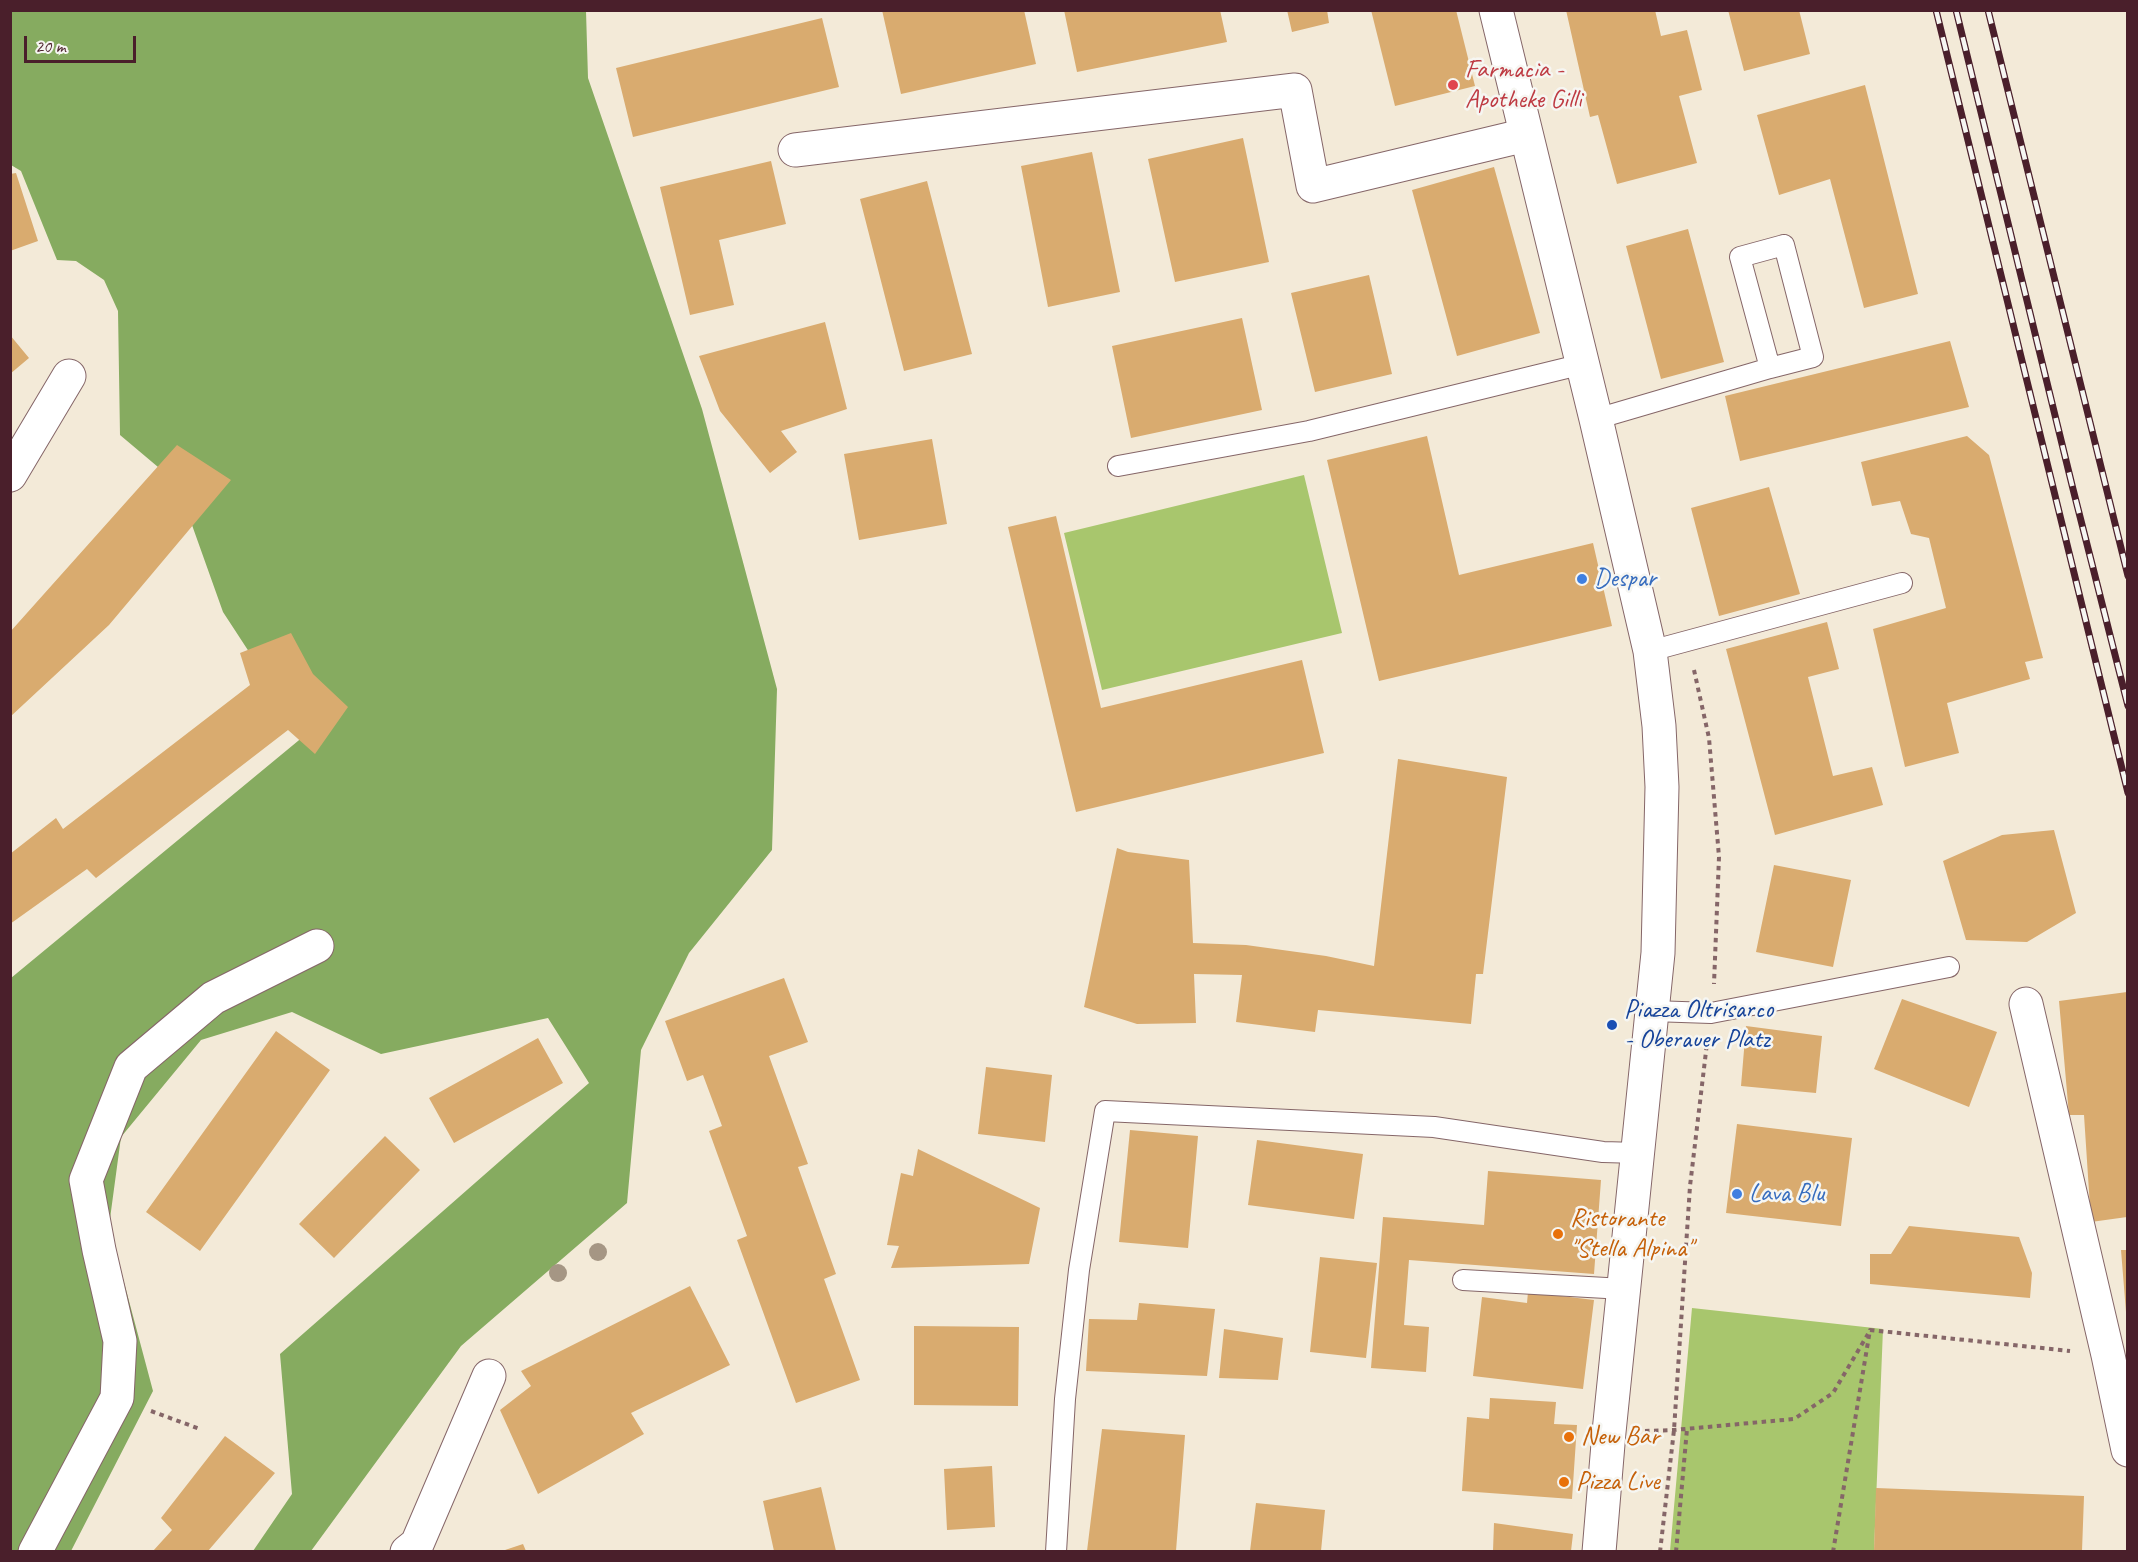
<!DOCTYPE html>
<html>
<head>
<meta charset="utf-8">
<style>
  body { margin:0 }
  #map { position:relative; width:2138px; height:1562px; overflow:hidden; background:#f3ead8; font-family:Caveat,sans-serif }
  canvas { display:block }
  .frame { position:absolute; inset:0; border:12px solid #4a1f2b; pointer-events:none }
  .scale { position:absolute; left:24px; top:36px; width:112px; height:27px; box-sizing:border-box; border:3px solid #4a1f2b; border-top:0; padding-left:8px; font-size:18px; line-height:21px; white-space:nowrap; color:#4a1f2b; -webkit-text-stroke:4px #f6f6f2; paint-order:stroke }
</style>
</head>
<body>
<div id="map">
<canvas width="2138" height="1562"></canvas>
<div class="frame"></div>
<div class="scale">20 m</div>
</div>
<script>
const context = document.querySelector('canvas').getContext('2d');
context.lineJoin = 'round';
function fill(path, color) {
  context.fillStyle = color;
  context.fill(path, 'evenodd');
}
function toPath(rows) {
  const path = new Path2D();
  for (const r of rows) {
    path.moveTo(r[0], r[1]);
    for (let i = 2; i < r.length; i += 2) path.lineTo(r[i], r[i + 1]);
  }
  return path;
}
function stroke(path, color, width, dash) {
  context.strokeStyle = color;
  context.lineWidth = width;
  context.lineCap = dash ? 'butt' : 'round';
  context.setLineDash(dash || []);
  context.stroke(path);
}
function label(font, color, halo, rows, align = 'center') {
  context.font = font + ' Caveat,sans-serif';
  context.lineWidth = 5;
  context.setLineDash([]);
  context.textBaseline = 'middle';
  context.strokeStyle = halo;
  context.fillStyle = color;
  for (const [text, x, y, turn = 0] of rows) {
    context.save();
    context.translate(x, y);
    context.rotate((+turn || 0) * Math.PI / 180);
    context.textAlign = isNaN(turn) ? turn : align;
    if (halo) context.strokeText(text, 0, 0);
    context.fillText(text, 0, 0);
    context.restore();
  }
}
fill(toPath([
  [1304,475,1342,633,1102,690,1064,533],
  [1692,1308,1883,1329,1874,1551,1670,1551]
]), '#a8c66d');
fill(toPath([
  [11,11,586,11,588,78,702,409,777,689,772,850,689,953,641,1050,627,1203,461,1346,311,1551,253,1551,292,1494,280,1354,589,1083,548,1018,381,1054,292,1012,201,1040,121,1137,109,1226,153,1391,71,1551,11,1552,11,978,304,736,223,612,177,483,120,435,118,311,104,280,76,261,57,260,21,171,11,165]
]), '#86ab60');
fill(toPath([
  [882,10,1024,10,1036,64,901,94],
  [1064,10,1220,10,1227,42,1077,72],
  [1287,10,1327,10,1329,23,1292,32],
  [1371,10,1456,10,1475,86,1395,106],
  [1566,10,1655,10,1661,36,1687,30,1702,90,1679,96,1697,163,1617,184,1598,115,1590,117],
  [1728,10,1799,10,1810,54,1744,71],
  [822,18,839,87,633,137,616,68],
  [1865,85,1918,294,1864,308,1830,179,1779,195,1757,115],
  [1243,138,1269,262,1175,282,1148,159],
  [1092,152,1120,292,1048,307,1021,166],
  [771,161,786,224,719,240,734,305,690,315,660,187],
  [1494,167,1540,333,1457,356,1412,190],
  [16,173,38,241,10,251,10,174],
  [927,181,972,354,904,371,860,199],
  [1688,229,1724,362,1661,379,1626,246],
  [1369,275,1392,374,1315,392,1291,293],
  [1242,318,1262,410,1131,438,1112,346],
  [825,322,847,409,781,431,797,452,770,473,720,411,699,356],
  [10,335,29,358,10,374],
  [1950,341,1969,407,1740,461,1725,396],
  [1427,436,1459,575,1593,543,1612,626,1379,681,1327,460],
  [1967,436,1989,455,2043,658,2025,662,2030,679,1947,703,1959,753,1905,767,1873,629,1946,608,1929,538,1911,534,1900,501,1872,506,1861,462],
  [932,439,947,524,859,540,844,454],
  [177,445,231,480,109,625,10,717,10,632],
  [1769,487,1800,594,1719,616,1691,508],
  [1056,516,1101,708,1302,660,1324,753,1076,812,1008,527],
  [1827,622,1839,669,1808,677,1833,776,1872,767,1883,805,1775,835,1726,649],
  [291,633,313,674,348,707,315,754,288,730,96,878,87,869,10,924,10,854,56,818,63,829,250,685,240,653],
  [1398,759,1507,777,1483,974,1476,974,1471,1024,1318,1010,1315,1032,1236,1022,1242,975,1194,974,1196,1023,1137,1024,1084,1007,1117,848,1128,852,1189,860,1193,943,1246,945,1326,956,1374,966],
  [2054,830,2076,913,2027,942,1966,940,1943,861,2002,835],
  [1774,865,1851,880,1833,967,1756,952],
  [784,978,808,1042,769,1056,808,1164,798,1167,836,1274,824,1279,860,1380,796,1403,737,1240,747,1236,709,1131,722,1126,703,1075,687,1081,665,1021],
  [2127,992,2127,1217,2091,1222,2084,1115,2069,1115,2059,1001],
  [1902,999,1997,1032,1969,1107,1874,1069],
  [1746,1026,1822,1036,1816,1093,1741,1086],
  [276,1031,330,1070,200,1251,146,1212],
  [538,1038,563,1083,454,1143,429,1098],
  [986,1067,1052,1075,1045,1142,978,1134],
  [1737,1124,1852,1138,1841,1226,1726,1213],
  [1130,1130,1198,1136,1188,1248,1119,1242],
  [385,1136,420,1170,334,1258,299,1224],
  [1257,1140,1363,1154,1354,1219,1248,1205],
  [918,1149,1040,1208,1029,1264,891,1268,899,1246,887,1245,901,1173,913,1176],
  [1488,1171,1601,1180,1594,1274,1409,1260,1404,1325,1429,1327,1426,1372,1371,1368,1383,1217,1484,1225],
  [1909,1226,2019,1237,2032,1273,2030,1298,1870,1284,1870,1254,1891,1254],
  [2121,1250,2127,1250,2127,1312,2126,1312],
  [1320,1257,1377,1263,1366,1358,1310,1352],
  [690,1286,730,1365,631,1413,644,1434,538,1494,500,1410,531,1386,521,1371],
  [1528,1292,1594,1300,1583,1389,1473,1376,1482,1297,1527,1303],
  [1139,1303,1215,1309,1207,1376,1086,1371,1089,1319,1137,1320],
  [914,1326,1019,1327,1018,1406,914,1405],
  [1224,1329,1283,1338,1278,1380,1219,1378],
  [1490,1398,1556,1402,1554,1424,1577,1425,1572,1499,1462,1491,1467,1417,1489,1419],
  [1102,1429,1185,1435,1176,1551,1087,1551],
  [225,1436,275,1473,208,1551,153,1551,172,1530,161,1518],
  [992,1466,995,1527,947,1530,944,1469],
  [821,1487,836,1551,774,1551,763,1501],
  [1876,1488,2084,1496,2082,1551,1874,1551],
  [1256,1503,1325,1510,1321,1551,1250,1551],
  [1494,1523,1573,1534,1571,1551,1493,1551],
  [523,1544,526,1551,502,1551]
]), '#d9ab6f');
const service = toPath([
  [1784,245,1813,357,1770,368,1740,257,1784,245],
  [1596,419,1770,368],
  [1118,466,1309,431,1583,364],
  [1650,651,1902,583],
  [1652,1011,1711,1013,1949,967],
  [1463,1280,1624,1289],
  [1056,1552,1065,1399,1079,1270,1105,1111,1434,1127,1603,1152,1638,1153]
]);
const minor = toPath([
  [795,150,1295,90,1313,186,1526,135],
  [10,475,69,376],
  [2026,1004,2108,1355,2128,1450],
  [35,1552,117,1398,120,1341,99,1250,86,1180,131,1067,213,998,317,946],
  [407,1552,417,1544,489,1376]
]);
const tertiary = toPath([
  [1496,10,1596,419,1650,651,1659,726,1662,787,1658,953,1609,1432,1599,1552]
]);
stroke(service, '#856668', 22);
stroke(minor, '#856668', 35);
stroke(tertiary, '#856668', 35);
stroke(toPath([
  [1694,670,1709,738,1719,857,1714,984],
  [151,1411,200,1429],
  [1645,1431,1674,1430,1794,1419,1833,1393,1868,1334],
  [1660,1552,1674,1430,1690,1186,1707,1043],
  [1676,1552,1687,1429],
  [1833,1552,1870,1330,2070,1351]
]), '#856668', 4, [4.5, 4.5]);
stroke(service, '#fff', 20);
stroke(minor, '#fff', 33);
stroke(tertiary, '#fff', 33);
const rail = toPath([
  [1936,10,2128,793],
  [1956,10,2073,489,2128,706],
  [1988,10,2128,576]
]);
stroke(rail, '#4a1f2b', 7);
stroke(rail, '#f6f6f2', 4.5, [14]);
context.fillStyle = '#a59684';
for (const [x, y] of [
  [598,1252],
  [558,1273]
]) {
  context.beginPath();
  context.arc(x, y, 9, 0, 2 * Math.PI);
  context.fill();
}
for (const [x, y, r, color] of [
  [1453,85,6,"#e0444e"],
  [1582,579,6,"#3f7fe0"],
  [1612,1025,6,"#1a4fb4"],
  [1737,1194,6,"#3f7fe0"],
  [1558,1234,6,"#e8710a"],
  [1569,1437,6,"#e8710a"],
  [1564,1482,6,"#e8710a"]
]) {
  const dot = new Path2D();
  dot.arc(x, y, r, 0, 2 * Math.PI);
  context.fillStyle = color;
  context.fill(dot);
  stroke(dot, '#f6f6f2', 2);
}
label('26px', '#be3a42', '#f6f6f2', [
  ["Farmacia -",1465,70],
  ["Apotheke Gilli",1465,100]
], 'left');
label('26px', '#366cbe', '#f6f6f2', [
  ["Despar",1594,579],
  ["Lava Blu",1749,1194]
], 'left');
label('26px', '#164399', '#f6f6f2', [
  ["Piazza Oltrisarco",1624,1010],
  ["- Oberauer Platz",1624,1040]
], 'left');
label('26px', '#c56008', '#f6f6f2', [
  ["Ristorante",1570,1219],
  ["\"Stella Alpina\"",1570,1249],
  ["New Bar",1581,1437],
  ["Pizza Live",1576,1482]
], 'left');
</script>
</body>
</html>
